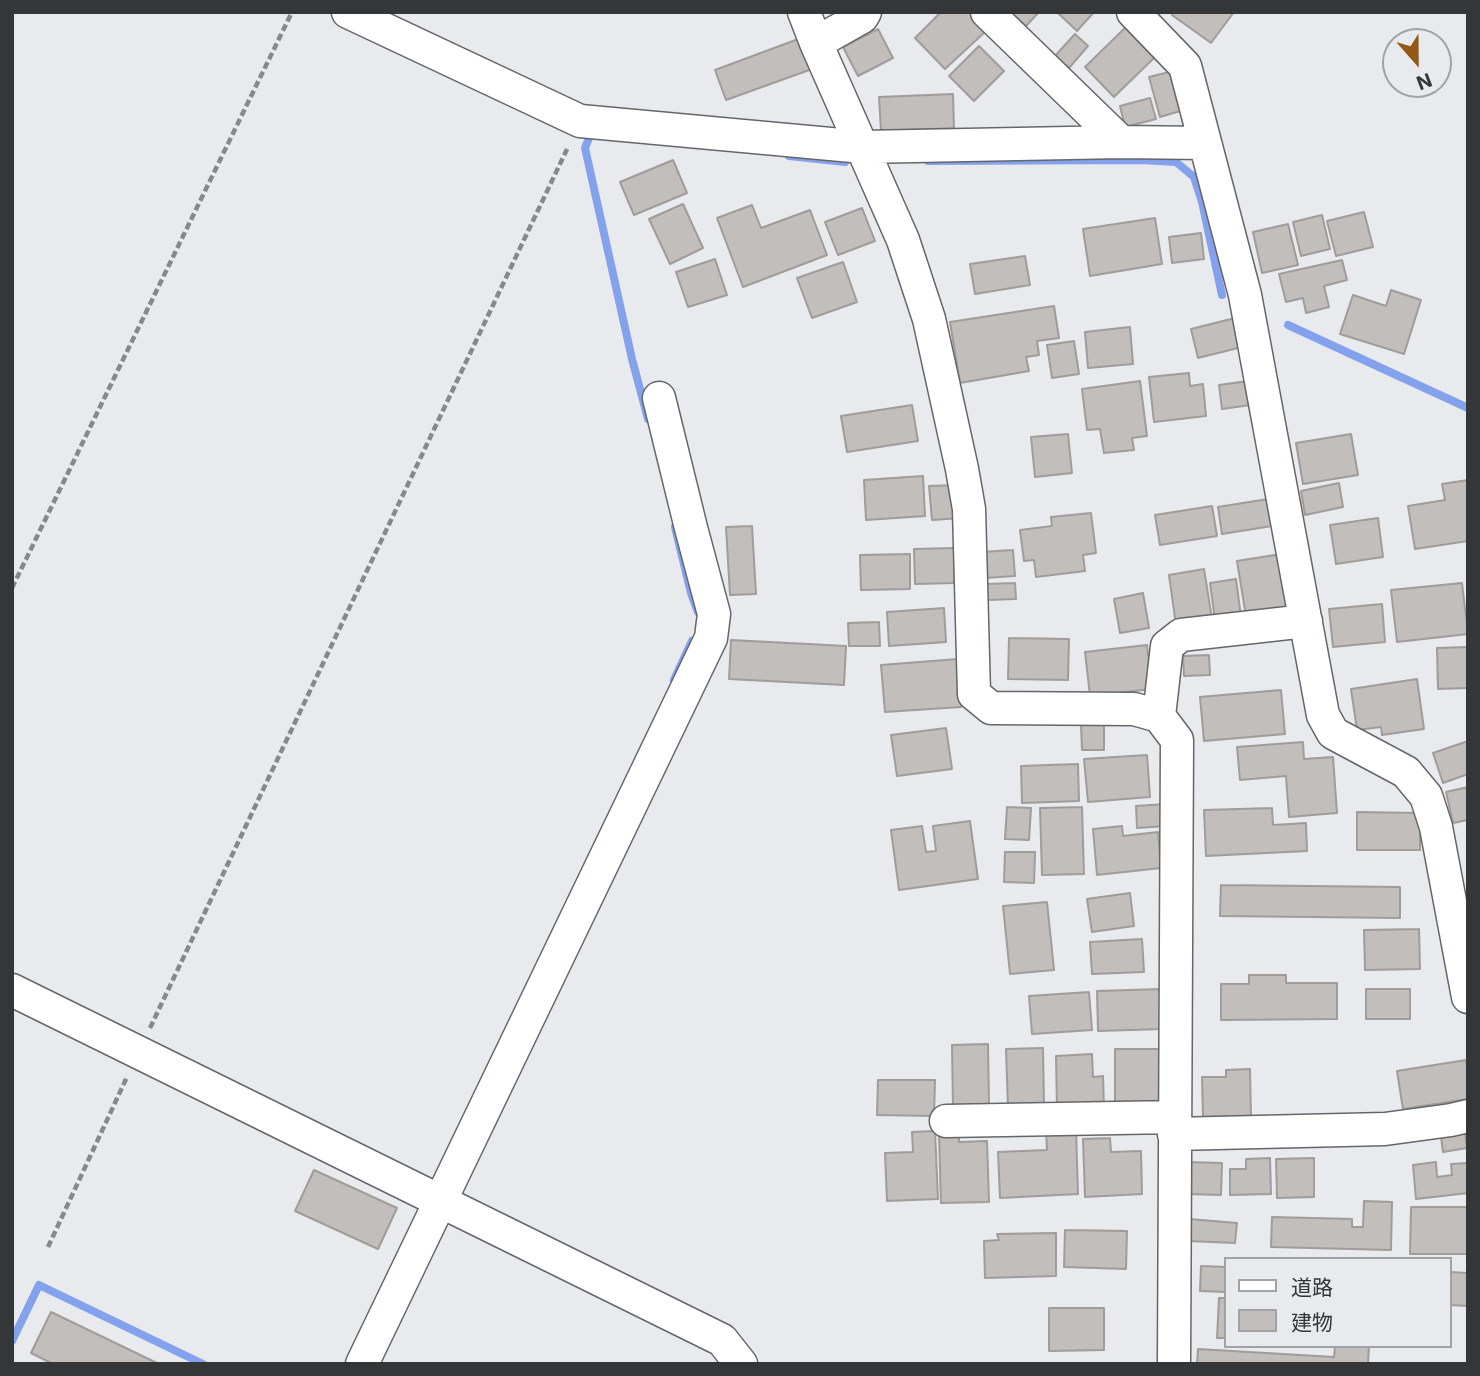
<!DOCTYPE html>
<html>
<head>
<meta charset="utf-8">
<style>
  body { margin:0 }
  #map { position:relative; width:1480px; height:1376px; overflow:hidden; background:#e8eaee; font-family:Inter,"Noto Sans JP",sans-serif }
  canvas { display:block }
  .frame { position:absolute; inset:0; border:14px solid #353637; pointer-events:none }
  .legend { position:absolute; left:1224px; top:1257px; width:228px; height:91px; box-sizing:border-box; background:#e8eaee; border:2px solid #a0a2a5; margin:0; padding:9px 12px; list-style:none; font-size:21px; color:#353637 }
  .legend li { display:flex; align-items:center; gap:14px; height:35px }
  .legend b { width:35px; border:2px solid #a0a2a5 }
  .north { position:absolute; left:1382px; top:28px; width:70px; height:70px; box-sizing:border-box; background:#e8eaee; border:2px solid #a0a2a5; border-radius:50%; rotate:159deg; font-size:19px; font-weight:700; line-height:28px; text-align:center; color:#353637 }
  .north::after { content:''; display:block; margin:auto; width:24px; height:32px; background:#935917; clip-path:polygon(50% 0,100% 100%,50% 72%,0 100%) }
</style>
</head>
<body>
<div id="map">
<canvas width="1480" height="1376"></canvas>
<div class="frame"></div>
<ul class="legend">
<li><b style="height:9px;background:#fff"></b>道路</li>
<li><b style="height:19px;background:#c1bebb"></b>建物</li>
</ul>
<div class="north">N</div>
</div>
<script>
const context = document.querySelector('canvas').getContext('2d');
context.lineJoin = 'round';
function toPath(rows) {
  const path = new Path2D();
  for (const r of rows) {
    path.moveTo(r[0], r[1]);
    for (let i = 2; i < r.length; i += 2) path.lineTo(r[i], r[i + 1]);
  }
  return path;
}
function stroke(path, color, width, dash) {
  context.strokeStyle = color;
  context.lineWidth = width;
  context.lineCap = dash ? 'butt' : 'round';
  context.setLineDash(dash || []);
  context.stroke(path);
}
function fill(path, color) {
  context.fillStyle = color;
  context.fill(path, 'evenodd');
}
stroke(toPath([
  [595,134,591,133,585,148,632,359,648,419],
  [789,156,845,162],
  [928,161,1141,160,1176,162,1194,177,1202,202,1222,295],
  [1288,325,1468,408],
  [675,527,691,593,698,612],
  [674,680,692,641],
  [12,1341,39,1285,203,1364]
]), '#84a1ec', 8);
const building = toPath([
  [941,12,970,12,987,30,945,69,915,38,941,12],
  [1014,12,1039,12,1026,26,1012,14,1014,12],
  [1057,12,1094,12,1077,31,1057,12],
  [1174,12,1234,12,1211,43,1172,15,1174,12],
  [1127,26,1156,56,1114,97,1085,67,1127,26],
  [878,29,893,58,858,76,843,47,878,29],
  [1075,34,1088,46,1069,68,1055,56,1075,34],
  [801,38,812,69,726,100,715,70,801,38],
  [979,46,1004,71,974,101,949,76,979,46],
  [1177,70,1187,109,1160,117,1149,77,1177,70],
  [953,94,954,128,881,131,879,97,953,94],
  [1150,98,1156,119,1125,127,1120,106,1150,98],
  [673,160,687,193,634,215,620,182,673,160],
  [683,204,703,248,670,264,649,219,683,204],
  [752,205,761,228,810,210,827,255,743,287,717,218,752,205],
  [862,208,875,241,838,255,825,222,862,208],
  [1364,212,1373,247,1336,256,1327,221,1364,212],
  [1322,215,1330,249,1301,256,1293,222,1322,215],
  [1155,218,1162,264,1090,276,1083,229,1155,218],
  [1288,224,1298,265,1262,273,1253,232,1288,224],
  [1201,233,1204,259,1172,263,1169,237,1201,233],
  [1025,256,1030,285,975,294,970,264,1025,256],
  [715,259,727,295,688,307,676,272,715,259],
  [1342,260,1347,280,1324,286,1329,307,1306,313,1303,298,1286,302,1279,274,1342,260],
  [843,262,857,302,812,318,797,278,843,262],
  [1391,290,1421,300,1404,354,1340,334,1353,295,1386,306,1391,290],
  [1054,306,1059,338,1037,341,1039,355,1026,357,1029,371,960,383,950,322,1054,306],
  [1239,317,1246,346,1198,358,1191,329,1239,317],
  [1130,327,1133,364,1088,368,1085,332,1130,327],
  [1074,341,1079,374,1052,378,1047,345,1074,341],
  [1189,373,1190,386,1203,384,1206,416,1154,422,1149,377,1189,373],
  [1140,381,1147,436,1132,438,1134,450,1104,453,1100,429,1087,430,1082,389,1140,381],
  [1248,381,1251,405,1222,409,1219,385,1248,381],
  [912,405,918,441,847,452,841,416,912,405],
  [1068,434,1072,473,1035,477,1031,437,1068,434],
  [1351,434,1358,475,1303,484,1296,443,1351,434],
  [923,476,925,516,866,520,864,480,923,476],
  [1468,480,1468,541,1415,549,1408,506,1445,500,1442,484,1468,480],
  [1339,483,1343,507,1305,515,1301,491,1339,483],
  [959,485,961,518,932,520,929,486,959,485],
  [1268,499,1272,526,1222,534,1218,507,1268,499],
  [1212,506,1217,536,1160,545,1155,515,1212,506],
  [1091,513,1096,553,1083,555,1085,571,1036,577,1034,560,1024,561,1020,530,1052,526,1051,517,1091,513],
  [1378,518,1383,557,1336,564,1330,525,1378,518],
  [752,526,756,594,730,595,726,527,752,526],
  [954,548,954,583,915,584,914,549,954,548],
  [1013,550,1015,576,984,578,982,552,1013,550],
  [910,554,910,589,861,590,860,555,910,554],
  [1281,554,1290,609,1246,616,1237,561,1281,554],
  [1204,569,1212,619,1176,625,1169,575,1204,569],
  [1236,579,1241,617,1215,620,1210,583,1236,579],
  [1015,583,1016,599,987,600,987,584,1015,583],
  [1462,583,1468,634,1397,642,1391,590,1462,583],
  [1143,593,1149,628,1120,633,1114,599,1143,593],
  [1382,604,1385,642,1333,647,1329,609,1382,604],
  [944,608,946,642,889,646,887,612,944,608],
  [879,622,880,646,849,646,848,623,879,622],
  [1009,638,1069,639,1068,680,1008,679,1009,638],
  [731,640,846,646,844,685,729,679,731,640],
  [1147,645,1152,689,1090,696,1085,652,1147,645],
  [1468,647,1468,688,1438,689,1437,648,1468,647],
  [1209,655,1210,675,1184,676,1183,656,1209,655],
  [958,659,961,707,885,712,881,665,958,659],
  [1417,679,1424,729,1382,735,1381,727,1357,730,1351,689,1417,679],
  [1281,690,1285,734,1204,741,1200,697,1281,690],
  [1081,725,1104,725,1104,750,1082,750,1081,725],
  [946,728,952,769,897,776,891,735,946,728],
  [1468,741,1468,774,1443,783,1433,753,1468,741],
  [1303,742,1304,759,1333,757,1337,813,1289,817,1286,776,1240,780,1237,747,1303,742],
  [1147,755,1150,797,1088,802,1084,759,1147,755],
  [1078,764,1079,801,1022,803,1021,766,1078,764],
  [1468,787,1468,820,1453,823,1446,792,1468,787],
  [1166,804,1167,826,1137,828,1136,806,1166,804],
  [1007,807,1031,808,1029,840,1005,839,1007,807],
  [1082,807,1084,874,1042,875,1040,808,1082,807],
  [1272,808,1273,825,1306,823,1307,851,1206,856,1204,810,1272,808],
  [1357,812,1420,813,1420,850,1357,850,1357,812],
  [970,821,978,879,899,890,891,830,922,826,926,852,936,851,933,826,970,821],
  [1122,826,1123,836,1158,832,1161,868,1097,875,1093,829,1122,826],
  [1005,852,1035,852,1034,883,1004,882,1005,852],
  [1221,885,1400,887,1400,918,1220,916,1221,885],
  [1130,893,1134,926,1092,932,1087,899,1130,893],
  [1047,902,1054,970,1010,974,1003,906,1047,902],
  [1419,929,1420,969,1365,970,1364,930,1419,929],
  [1142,939,1144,972,1092,974,1090,942,1142,939],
  [1249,975,1286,975,1286,983,1337,983,1337,1019,1221,1020,1221,984,1249,984,1249,975],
  [1162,989,1163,1029,1098,1031,1097,991,1162,989],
  [1366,989,1410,989,1410,1019,1366,1019,1366,989],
  [1089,992,1092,1030,1032,1034,1029,996,1089,992],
  [988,1044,989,1107,953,1108,952,1045,988,1044],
  [1043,1048,1044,1106,1008,1108,1006,1049,1043,1048],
  [1115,1049,1163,1049,1163,1107,1115,1107,1115,1049],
  [1092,1054,1093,1077,1103,1076,1104,1109,1057,1110,1056,1056,1092,1054],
  [1466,1060,1468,1072,1468,1099,1403,1109,1397,1071,1466,1060],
  [1250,1069,1251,1117,1203,1118,1202,1077,1226,1077,1226,1070,1250,1069],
  [878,1080,935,1080,934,1116,877,1115,878,1080],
  [1464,1126,1467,1148,1443,1152,1440,1129,1464,1126],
  [1076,1129,1078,1194,1000,1198,998,1152,1047,1150,1046,1130,1076,1129],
  [935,1131,938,1199,887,1201,885,1153,913,1152,912,1132,935,1131],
  [959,1133,959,1142,987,1141,989,1202,941,1203,939,1134,959,1133],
  [1110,1138,1111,1152,1141,1151,1142,1194,1085,1197,1083,1139,1110,1138],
  [1270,1158,1271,1194,1230,1195,1230,1169,1246,1169,1246,1159,1270,1158],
  [1314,1158,1314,1197,1277,1198,1276,1159,1314,1158],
  [1187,1162,1222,1163,1221,1195,1186,1194,1187,1162],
  [1436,1162,1437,1177,1452,1175,1451,1164,1468,1163,1468,1193,1416,1199,1413,1165,1436,1162],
  [314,1170,397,1208,378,1249,295,1211,314,1170],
  [1364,1201,1392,1202,1391,1250,1271,1247,1272,1217,1352,1219,1352,1227,1363,1227,1364,1201],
  [1411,1207,1468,1207,1468,1254,1410,1254,1411,1207],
  [1189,1219,1237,1223,1235,1243,1188,1241,1189,1219],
  [1065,1230,1127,1231,1126,1269,1064,1267,1065,1230],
  [1056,1233,1056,1276,985,1278,984,1241,999,1240,997,1234,1056,1233],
  [1201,1266,1226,1267,1226,1292,1200,1291,1201,1266],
  [1450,1272,1468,1273,1468,1306,1450,1305,1450,1272],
  [1219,1298,1226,1298,1226,1338,1217,1338,1219,1298],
  [1049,1308,1104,1308,1104,1350,1049,1351,1049,1308],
  [51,1312,159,1364,53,1364,31,1353,51,1312],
  [1335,1346,1369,1346,1368,1364,1197,1364,1198,1349,1334,1357,1335,1346]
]);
fill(building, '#c1bebb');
stroke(building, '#9f9c9a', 2);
const minor = toPath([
  [348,12,580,121,863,147,1121,142,1205,143],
  [804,12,816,43,903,240,929,319,962,469,969,509,974,694,991,708,1134,709,1159,716,1177,740,1174,1364],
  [987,12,1121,142],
  [1133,12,1185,66,1245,295,1323,715,1333,733,1406,772,1426,796,1436,827,1468,997],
  [816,43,862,17,865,12],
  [1159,716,1167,646,1181,635,1306,621],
  [12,990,722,1340,741,1364],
  [946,1121,1174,1117],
  [1174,1134,1385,1129,1451,1120,1468,1116],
  [362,1364,711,638,714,614,691,528,659,398]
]);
stroke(minor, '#656669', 35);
stroke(toPath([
  [12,588,292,12],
  [150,1028,568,147],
  [48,1247,127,1077]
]), '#87888b', 4.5, [7, 3.5]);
stroke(minor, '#fff', 32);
</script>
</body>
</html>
